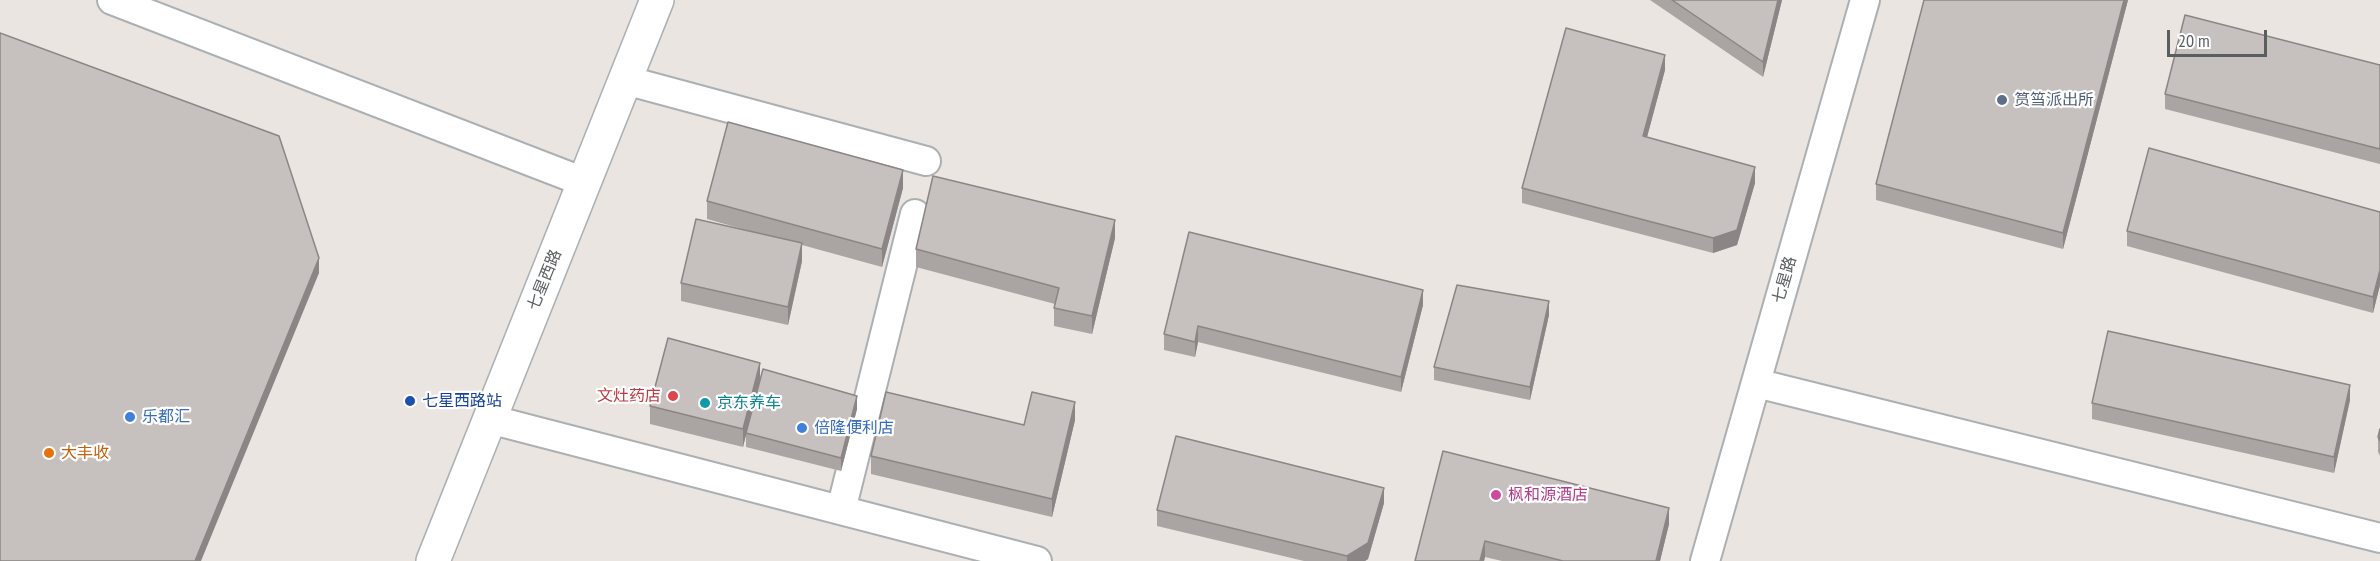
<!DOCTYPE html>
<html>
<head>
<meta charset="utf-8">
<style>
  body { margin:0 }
  #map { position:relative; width:2380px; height:561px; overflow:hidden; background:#eae5e0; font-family:"PT Sans Narrow",sans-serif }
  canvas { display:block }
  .scale { position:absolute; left:2167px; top:30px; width:100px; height:27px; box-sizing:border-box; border:3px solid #595e60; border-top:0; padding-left:8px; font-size:18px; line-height:21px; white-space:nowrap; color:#595e60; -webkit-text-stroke:4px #fff; paint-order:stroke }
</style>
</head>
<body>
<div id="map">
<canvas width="2380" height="561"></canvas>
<div class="scale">20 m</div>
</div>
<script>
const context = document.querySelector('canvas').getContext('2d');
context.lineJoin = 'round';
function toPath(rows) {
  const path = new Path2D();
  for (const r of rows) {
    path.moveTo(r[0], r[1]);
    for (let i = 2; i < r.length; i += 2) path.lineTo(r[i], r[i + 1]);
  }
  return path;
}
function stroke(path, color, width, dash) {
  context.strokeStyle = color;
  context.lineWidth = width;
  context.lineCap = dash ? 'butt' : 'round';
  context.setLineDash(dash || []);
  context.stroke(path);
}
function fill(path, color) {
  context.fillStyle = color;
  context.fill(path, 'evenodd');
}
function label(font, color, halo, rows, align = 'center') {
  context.font = font + ' "PT Sans Narrow","Noto Sans SC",sans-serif';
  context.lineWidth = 4.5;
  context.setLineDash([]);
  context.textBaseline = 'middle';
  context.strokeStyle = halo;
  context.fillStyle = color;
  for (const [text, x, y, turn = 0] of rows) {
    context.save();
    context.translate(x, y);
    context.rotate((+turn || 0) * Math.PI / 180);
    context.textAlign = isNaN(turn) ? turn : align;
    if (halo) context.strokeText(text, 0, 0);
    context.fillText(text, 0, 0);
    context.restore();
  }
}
const minor = toPath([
  [112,0,584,182],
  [625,80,926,161],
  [1756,383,2380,538],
  [489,419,1037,561],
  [841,510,915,214],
  [1705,561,1865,0]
]);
const secondary = toPath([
  [433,561,657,0]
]);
stroke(minor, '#acb0b2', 32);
stroke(secondary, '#abb0b3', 36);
stroke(minor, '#fff', 28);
stroke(secondary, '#fff', 33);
fill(toPath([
  [1650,0,1782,0,1763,77],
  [2128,0,2063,249,1876,200,1876,184],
  [2380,65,2380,164,2165,109,2165,94],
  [1665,70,1647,137,1755,183,1737,245,1713,253,1522,203,1522,188],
  [903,188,882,267,802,245,802,261,788,325,681,301,681,283,760,234,707,219,707,201],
  [2380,212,2380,285,2373,313,2127,246,2127,231],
  [1189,232,1423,305,1401,392,1198,342,1195,357,1164,350,1164,334],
  [1115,238,1092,334,1054,326,1054,308,1055,304,916,267,916,249],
  [1549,315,1530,400,1434,380,1434,367],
  [760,380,857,409,841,471,746,447,746,434,743,447,650,424,650,406],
  [2350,400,2334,473,2092,419,2092,403],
  [1075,420,1052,517,871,474,871,456,1024,425],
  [2380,429,2380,456,2378,452,2378,437],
  [1443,451,1669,524,1660,561,1502,561,1485,557,1484,561,1415,561],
  [1384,503,1368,559,1365,561,1304,561,1157,526,1157,510]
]), '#aaa5a3');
fill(toPath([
  [1778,0,1782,0,1763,77,1763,62],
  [2124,0,2128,0,2063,249,2063,233],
  [1665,55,1665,70,1643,152,1643,136],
  [1755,167,1755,183,1737,245,1713,253,1713,238],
  [903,170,903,188,882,267,882,249],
  [1115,220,1115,238,1092,334,1092,316],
  [802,243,802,261,788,325,788,307],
  [319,258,319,273,201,561,195,561],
  [2380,270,2380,285,2373,313,2373,297],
  [1423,290,1423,305,1401,392,1401,377],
  [1549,301,1549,315,1530,400,1530,387],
  [1198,326,1198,342,1195,357,1195,342],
  [760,363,760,381,743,447,743,429],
  [2350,385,2350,400,2334,473,2334,457],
  [857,396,857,409,841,471,841,458],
  [1075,402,1075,420,1052,517,1052,499],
  [1384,488,1384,503,1368,559,1365,561,1347,561,1347,556],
  [1669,508,1669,524,1660,561,1656,561],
  [1485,541,1485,557,1484,561,1480,561]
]), '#8b8685');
const building = toPath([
  [1672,0,1778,0,1763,62,1672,0],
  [1924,0,2124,0,2063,233,1876,184,1924,0],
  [2185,15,2380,65,2380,149,2165,94,2185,15],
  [1566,28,1665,55,1643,136,1755,167,1737,230,1713,238,1522,188,1566,28],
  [0,33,279,136,319,258,195,561,0,561,0,33],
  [728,122,903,170,882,249,707,201,728,122],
  [2149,148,2380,212,2380,270,2373,297,2127,231,2149,148],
  [933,176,1115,220,1092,316,1054,308,1059,288,916,249,933,176],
  [696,219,802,243,788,307,681,283,696,219],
  [1189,232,1423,290,1401,377,1198,326,1195,342,1164,334,1189,232],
  [1457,285,1549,301,1530,387,1434,367,1457,285],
  [2108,331,2350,385,2334,457,2092,403,2108,331],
  [668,338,760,363,743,429,650,406,668,338],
  [763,369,857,396,841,458,746,433,763,369],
  [886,392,1024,425,1032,392,1075,402,1052,499,871,456,886,392],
  [2380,429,2380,441,2378,437,2380,429],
  [1176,436,1384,488,1368,543,1347,556,1157,510,1176,436],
  [1443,451,1669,508,1656,561,1563,561,1485,541,1480,561,1415,561,1443,451]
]);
fill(building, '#c6c0be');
stroke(building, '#8b8685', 1.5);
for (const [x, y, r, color] of [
  [2002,100,6,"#5c6f8a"],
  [673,396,6,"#e0444e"],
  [410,401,6,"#1a4fb4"],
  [705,403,6,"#0f9aa8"],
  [130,417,6,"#3f7fe0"],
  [802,428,6,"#3f7fe0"],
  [49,453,6,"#e8710a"],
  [1496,495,6,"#d1479c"]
]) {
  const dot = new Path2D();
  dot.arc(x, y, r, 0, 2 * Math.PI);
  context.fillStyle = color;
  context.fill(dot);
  stroke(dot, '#fff', 2);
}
label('16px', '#4e5e75', '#fff', [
  ["筼筜派出所",2014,100]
], 'left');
label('16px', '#595e60', '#fff', [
  ["七星西路",545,280,-68],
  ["七星路",1785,280,-74]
]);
label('16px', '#be3a42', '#fff', [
  ["文灶药店",661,396]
], 'right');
label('16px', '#164399', '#fff', [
  ["七星西路站",422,401]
], 'left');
label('16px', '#0d838f', '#fff', [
  ["京东养车",717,403]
], 'left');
label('16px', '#366cbe', '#fff', [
  ["乐都汇",142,417],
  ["倍隆便利店",814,428]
], 'left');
label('16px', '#c56008', '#fff', [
  ["大丰收",61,453]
], 'left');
label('16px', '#b23c85', '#fff', [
  ["枫和源酒店",1508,495]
], 'left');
</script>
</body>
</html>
